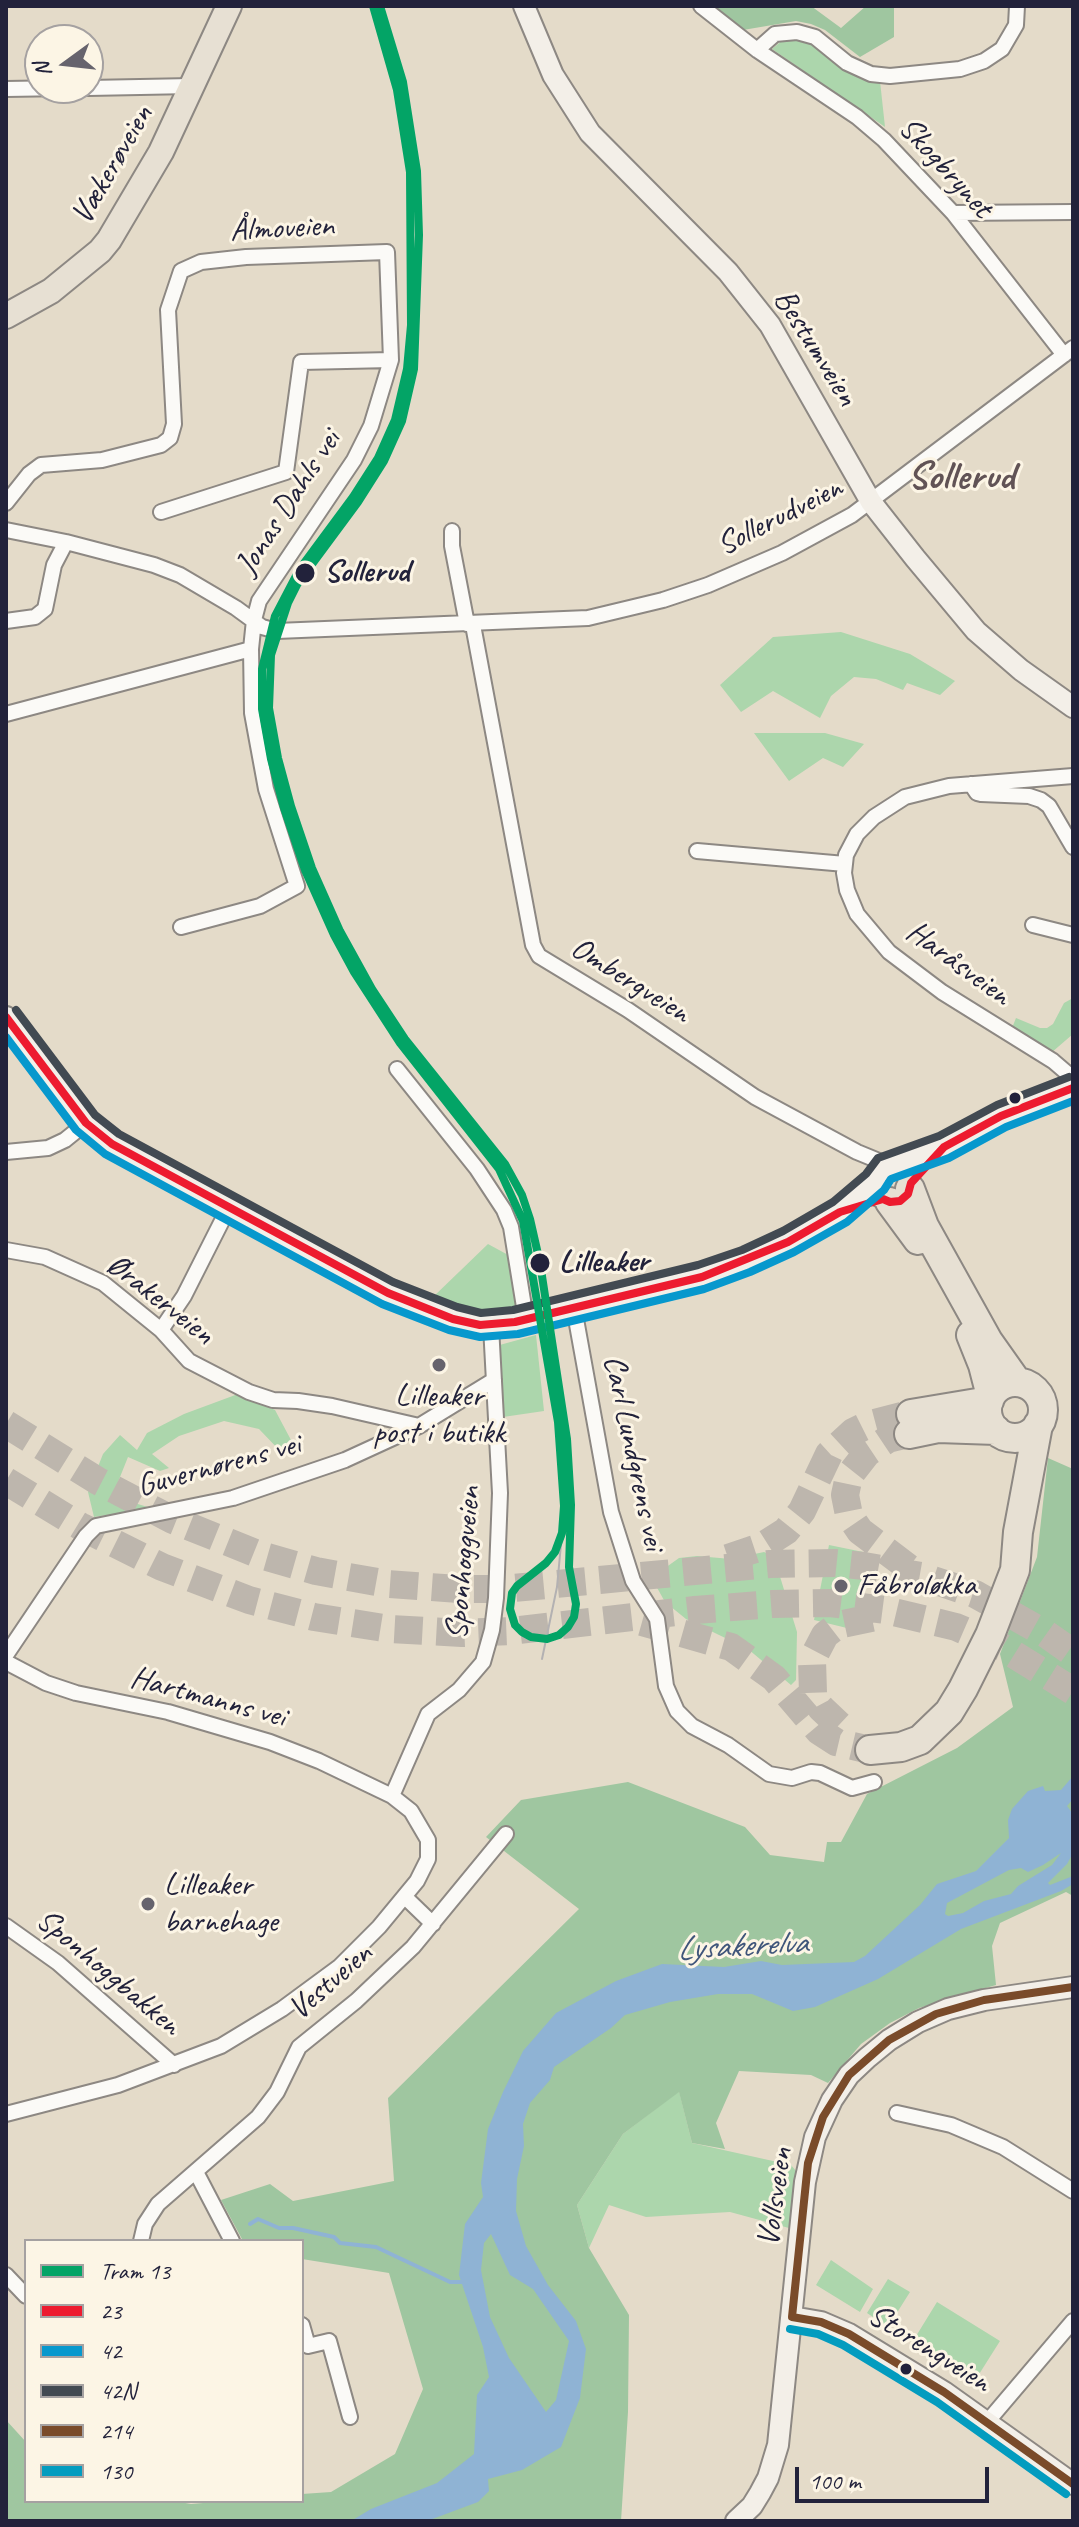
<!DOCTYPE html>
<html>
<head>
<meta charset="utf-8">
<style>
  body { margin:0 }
  #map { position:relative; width:1079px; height:2527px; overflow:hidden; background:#e4dbc9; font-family:Caveat,sans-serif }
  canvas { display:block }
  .frame { position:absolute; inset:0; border:8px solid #22223b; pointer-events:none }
  .legend { position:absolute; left:24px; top:2239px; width:280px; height:264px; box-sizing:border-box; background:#fcf5e5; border:2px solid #a5a1a1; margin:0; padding:10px 14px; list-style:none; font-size:24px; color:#22223b }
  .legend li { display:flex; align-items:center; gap:16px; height:40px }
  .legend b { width:40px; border:2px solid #a5a1a1 }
  .north { position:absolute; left:24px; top:24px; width:80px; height:80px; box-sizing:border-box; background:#fcf5e5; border:2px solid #a5a1a1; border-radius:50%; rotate:255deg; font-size:22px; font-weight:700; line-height:32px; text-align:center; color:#22223b }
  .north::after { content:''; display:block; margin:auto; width:28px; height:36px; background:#66636d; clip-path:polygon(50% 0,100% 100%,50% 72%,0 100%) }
  .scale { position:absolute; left:795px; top:2467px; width:194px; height:36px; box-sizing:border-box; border:4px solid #22223b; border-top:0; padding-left:10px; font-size:24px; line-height:28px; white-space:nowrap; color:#22223b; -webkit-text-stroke:6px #fcf5e5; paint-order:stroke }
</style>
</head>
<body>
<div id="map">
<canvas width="1079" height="2527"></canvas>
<div class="frame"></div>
<ul class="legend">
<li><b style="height:10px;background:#03a466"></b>Tram 13</li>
<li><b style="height:10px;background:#ed1b2f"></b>23</li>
<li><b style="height:10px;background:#0798cd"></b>42</li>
<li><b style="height:10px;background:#424a52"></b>42N</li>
<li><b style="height:10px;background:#7a4b2a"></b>214</li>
<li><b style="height:10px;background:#039cbf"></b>130</li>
</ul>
<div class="north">N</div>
<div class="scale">100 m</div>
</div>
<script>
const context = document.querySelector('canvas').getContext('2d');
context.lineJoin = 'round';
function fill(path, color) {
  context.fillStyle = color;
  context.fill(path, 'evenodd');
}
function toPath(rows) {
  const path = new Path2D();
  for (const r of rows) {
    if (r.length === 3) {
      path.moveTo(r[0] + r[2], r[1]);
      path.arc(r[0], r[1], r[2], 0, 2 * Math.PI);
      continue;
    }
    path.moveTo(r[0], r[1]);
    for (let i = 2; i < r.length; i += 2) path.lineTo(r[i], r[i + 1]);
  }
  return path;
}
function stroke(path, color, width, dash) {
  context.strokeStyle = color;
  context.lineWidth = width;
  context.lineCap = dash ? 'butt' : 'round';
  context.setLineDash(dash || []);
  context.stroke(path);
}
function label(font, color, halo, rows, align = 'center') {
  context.font = font + ' Caveat,sans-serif';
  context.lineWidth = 6;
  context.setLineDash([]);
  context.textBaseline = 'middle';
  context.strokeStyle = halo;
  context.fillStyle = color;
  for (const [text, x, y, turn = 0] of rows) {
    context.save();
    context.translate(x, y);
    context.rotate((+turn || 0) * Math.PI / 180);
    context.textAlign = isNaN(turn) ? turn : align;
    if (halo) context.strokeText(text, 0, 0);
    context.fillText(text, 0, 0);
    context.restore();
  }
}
fill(toPath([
  [801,36,880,81,885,127,772,49,785,38],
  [841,632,910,654,955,681,940,695,907,683,903,690,876,679,854,677,831,696,820,718,773,691,741,712,720,685,773,637],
  [754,733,825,733,864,744,843,767,823,758,789,781],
  [1073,998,1073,1034,1051,1053,1012,1028,1016,1018,1040,1028,1047,1028,1053,1024,1064,1003],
  [488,1244,510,1256,518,1308,489,1314,458,1310,432,1298],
  [536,1335,544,1411,503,1417,496,1346],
  [238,1394,275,1410,291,1440,281,1452,259,1429,224,1421,179,1436,152,1454,169,1468,160,1471,128,1457,118,1482,118,1498,151,1508,94,1517,88,1492,103,1454,120,1435,137,1450,147,1433,184,1414],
  [829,1545,868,1553,851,1629,814,1620],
  [764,1552,774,1557,797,1632,796,1680,791,1685,748,1649,686,1619,665,1602,655,1584,658,1573,679,1558,697,1556,731,1559],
  [679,2091,692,2143,791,2165,805,2182,800,2231,730,2212,646,2217,609,2205,589,2248,577,2205,623,2134],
  [831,2260,873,2289,860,2312,816,2285],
  [888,2279,910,2292,888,2327,867,2313],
  [937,2302,1000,2341,976,2379,913,2341]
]), '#acd6ac');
fill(toPath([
  [715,6,811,6,841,28,866,6,894,6,894,37,860,57,825,30,811,24,796,21,743,30],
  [1048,1458,1073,1469,1073,1896,1066,1892,1000,1923,992,1946,996,1985,919,2008,890,2023,861,2044,828,2083,811,2075,739,2071,716,2123,725,2149,692,2143,679,2092,623,2134,577,2205,589,2248,629,2315,628,2412,621,2521,6,2521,6,2420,26,2442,26,2501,174,2501,191,2504,227,2501,302,2501,302,2494,331,2492,395,2454,423,2389,389,2273,302,2259,302,2241,243,2241,221,2200,270,2184,293,2201,394,2181,388,2098,579,1909,486,1837,521,1800,628,1782,745,1827,770,1855,824,1862,827,1842,841,1842,867,1794,957,1748,1013,1707,1000,1654,1037,1557]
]), '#9fc6a0');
fill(toPath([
  [1073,1776,1073,1799,1067,1806,1073,1814,1073,1853,1067,1864,1048,1883,1050,1885,1073,1876,1073,1884,1061,1891,961,1929,878,1979,815,2007,793,2011,752,1994,718,1994,670,2002,625,2015,611,2028,554,2067,550,2080,530,2103,523,2124,524,2146,517,2179,516,2211,526,2246,548,2285,576,2321,586,2349,580,2398,561,2447,522,2470,488,2479,489,2491,478,2502,427,2521,351,2521,371,2509,437,2483,474,2454,477,2395,489,2377,483,2347,459,2275,465,2224,483,2197,481,2183,488,2129,503,2092,523,2051,556,2013,616,1981,662,1964,724,1967,761,1961,782,1965,854,1962,865,1956,920,1905,937,1884,976,1871,1009,1838,1008,1820,1012,1809,1028,1791,1043,1786,1045,1791,1061,1790],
  [1061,1853,1052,1865,1018,1886,1011,1894,984,1901,963,1913,948,1916,945,1914,947,1903,1009,1870,1021,1868,1028,1872,1043,1865],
  [491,2234,510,2275,533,2289,569,2341,556,2400,546,2412,509,2358,490,2317,481,2270,484,2243]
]), '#8fb3d4');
stroke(toPath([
  [250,2224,258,2219,279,2228,293,2228,334,2237,340,2243,376,2247,450,2282,464,2282]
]), '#8fb3d4', 4);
stroke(toPath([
  [6,1424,98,1481,173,1520,260,1555,316,1571,388,1584,459,1589,503,1589,770,1564,835,1563,864,1566,921,1576,975,1594,1046,1634,1073,1653],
  [909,1434,888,1439,867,1453,849,1476,845,1495,849,1515,860,1531,913,1571],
  [6,1481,80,1526,162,1567,249,1600,314,1617,390,1629,462,1633,510,1631,695,1610,773,1604,830,1603,885,1610,956,1627,1002,1647,1073,1691],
  [728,1558,761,1547,786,1531,802,1511,829,1454,853,1432,867,1425,905,1415],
  [642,1622,731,1647,774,1678,819,1731,836,1742,870,1750],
  [839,1725,821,1708,813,1693,812,1660,825,1635,838,1625,876,1617]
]), '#bdb6ad', 28, [28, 14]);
const street = toPath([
  [701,6,757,50,857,117,884,140,953,213,1064,355],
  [757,50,775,34,797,32,815,37,847,63,871,74,890,76,960,69,984,61,1002,49,1016,25,1017,6],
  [88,88,192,86],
  [6,89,67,88],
  [953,213,1073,212],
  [6,503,29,474,41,465,102,460,161,445,170,438,174,424,168,310,181,271,201,262,246,257,387,252,391,360,371,426,354,460,259,601,254,620,251,649,252,713,266,789,297,886,260,906,181,927],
  [161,512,286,472,301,362,391,360],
  [6,530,66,542,154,565,180,575,236,608,262,627,277,631,588,618,663,600,708,585,782,553,852,515,1073,348],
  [452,531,452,546,467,624],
  [6,621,35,617,45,609,54,565,66,542],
  [473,625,533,945,539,956,628,1010,755,1097,857,1152,891,1166],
  [6,714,251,649],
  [1073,776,949,786,905,797,874,817,857,834,846,855,844,873,847,890,857,914,889,952,942,992,1053,1061,1067,1073,1073,1084],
  [971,784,977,793,981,794,1029,796,1041,800,1049,806,1073,847],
  [697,851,845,864],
  [1033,925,1073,935],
  [397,1069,477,1169,504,1210,511,1227,526,1319],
  [6,1152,48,1148,65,1140,86,1123],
  [6,1250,45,1257,103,1283,161,1330,189,1361,249,1392,273,1400,298,1401,332,1406,419,1426],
  [574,1308,611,1512,633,1581,657,1619,666,1686,677,1711,692,1726,728,1745,769,1774,792,1778,811,1772,820,1773,852,1788,874,1782],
  [161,1330,184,1296,229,1207],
  [6,1655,86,1536,96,1526,233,1498,345,1460,419,1426,494,1380],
  [6,1662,46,1683,76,1693,168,1712,270,1742,319,1761,392,1796],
  [405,1897,433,1924],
  [6,1926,58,1963,174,2065],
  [897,2113,951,2125,1003,2147,1073,2191],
  [6,2114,118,2085,221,2046,282,2009,339,1967,379,1927,417,1881,428,1859,428,1840,411,1811,392,1796,428,1714,459,1690,483,1662,492,1630,496,1598,500,1493,491,1326],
  [196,2172,232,2241],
  [141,2241,145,2224,158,2204,258,2117,277,2092,299,2047,356,2001,413,1947,506,1834],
  [6,2275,26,2296],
  [302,2325,308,2346,329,2341,350,2417],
  [988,2421,1073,2321]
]);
const secondary = toPath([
  [524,6,553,75,590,133,728,272,770,325,871,502,915,558,976,631,1021,670,1073,707],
  [6,1017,86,1123,112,1144,388,1293,433,1312,472,1324,491,1326,515,1322,720,1271,788,1242,840,1212,875,1182],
  [896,1166,906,1172,911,1186,904,1198,890,1202,879,1196,875,1187,876,1176,883,1169,944,1147,1001,1116,1073,1088],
  [792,2317,821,2322,849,2334,944,2392,1073,2484],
  [736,2521,752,2506,760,2493,768,2478,778,2445,805,2182,815,2137,832,2100,849,2075,867,2058,889,2040,918,2022,948,2009,984,2000,1073,1987]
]);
const primary = toPath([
  [6,316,51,291,100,251,109,240,161,152,229,6]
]);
const highway = toPath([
  [910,1189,924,1226,988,1341,1017,1382],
  [890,1202,918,1240],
  [971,1335,983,1365,991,1396],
  [1015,1410,28],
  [911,1414,989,1401],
  [909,1434,938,1428,996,1430],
  [870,1750,901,1747,920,1740,949,1712,963,1689,990,1635,1015,1570,1018,1532,1038,1425]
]);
stroke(street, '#8d8883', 18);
stroke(secondary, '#8d8883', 24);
stroke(primary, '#8d8883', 28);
stroke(highway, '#8d8883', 32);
stroke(street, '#fbfaf7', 14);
stroke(secondary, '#f3efe8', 20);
stroke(primary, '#e7e0d3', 24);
stroke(highway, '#e7e0d3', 28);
stroke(toPath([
  [542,1659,557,1587,563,1523]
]), '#b3b1b2', 2);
stroke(toPath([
  [6,1017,86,1123,112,1144,388,1293,453,1319,480,1325,515,1322,702,1277,788,1242,840,1212,883,1199,890,1202,900,1201,908,1194,911,1183,944,1147,1001,1116,1073,1088]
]), '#ed1b2f', 8);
stroke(toPath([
  [6,1037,76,1130,105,1154,382,1304,449,1330,480,1337,518,1334,704,1289,750,1272,794,1252,847,1222,884,1190,891,1179,949,1158,1006,1127,1073,1101]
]), '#0798cd', 8);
stroke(toPath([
  [16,1010,95,1115,119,1134,393,1282,457,1307,481,1313,513,1310,698,1265,742,1250,783,1231,833,1202,866,1174,878,1158,939,1136,997,1105,1069,1077]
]), '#424a52', 8);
stroke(toPath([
  [1073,1987,984,2000,936,2014,889,2040,849,2075,823,2117,808,2163,792,2317,821,2322,849,2334,944,2392,1073,2484]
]), '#7a4b2a', 8);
stroke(toPath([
  [790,2329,818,2334,843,2345,937,2402,1066,2494]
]), '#039cbf', 8);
stroke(toPath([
  [373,6,397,90,410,172,411,325,407,369,395,420,378,458,353,497,299,570,275,616,262,669,262,709,271,759,284,808,305,870,334,935,354,972,400,1043,499,1169,523,1221,558,1422,564,1506,562,1533,555,1552,546,1563,517,1586,512,1593,510,1609,515,1625,522,1632,531,1637,547,1639,559,1635,568,1627,574,1617,576,1604,569,1567,571,1505,567,1439,540,1263,530,1219,522,1195,505,1164,405,1039,372,989,340,931,312,868,291,806,278,758,269,708,271,655,288,603,298,583,358,502,384,461,402,421,414,369,419,235,417,171,403,82,380,6]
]), '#03a466', 8);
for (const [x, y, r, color] of [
  [305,573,11,"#22223b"],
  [1015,1098,7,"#22223b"],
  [540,1263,11,"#22223b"],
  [439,1365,8,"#66636d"],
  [841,1586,8,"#66636d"],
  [148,1904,8,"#66636d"],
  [906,2369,7,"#22223b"]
]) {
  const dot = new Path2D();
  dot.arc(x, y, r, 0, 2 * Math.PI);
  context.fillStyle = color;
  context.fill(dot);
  stroke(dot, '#fcf5e5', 3);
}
label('32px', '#22223b', '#fcf5e5', [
  ["Vækerøveien",113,165,-60],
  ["Skogbrynet",945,168,48],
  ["Ålmoveien",282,229,-3],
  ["Bestumveien",815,348,58],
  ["Jonas Dahls vei",289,503,-57],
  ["Sollerudveien",780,517,-27],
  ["Haråsveien",958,964,36],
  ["Ombergveien",630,981,32],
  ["Ørakerveien",160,1300,38],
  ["Carl Lundgrens vei",633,1453,78],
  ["Guvernørens vei",219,1466,-15],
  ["Sponhoggveien",464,1563,-85],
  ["Hartmanns vei",208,1698,15],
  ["Sponhoggbakken",108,1973,40],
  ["Vestveien",331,1982,-41],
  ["Vollsveien",776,2197,-82],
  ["Storengveien",929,2349,32]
]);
label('bold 32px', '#22223b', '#fcf5e5', [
  ["Sollerud",324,573],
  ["Lilleaker",559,1263]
], 'left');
label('32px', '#22223b', '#fcf5e5', [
  ["Lilleaker",439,1397,"center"],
  ["post i butikk",439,1434,"center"],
  ["Fåbroløkka",857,1586],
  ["Lilleaker",164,1886],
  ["barnehage",164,1923]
], 'left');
label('italic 34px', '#3f557a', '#fcf5e5', [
  ["Lysakerelva",742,1947,-3]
]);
label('bold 40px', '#615355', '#fcf5e5', [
  ["Sollerud",961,478]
]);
</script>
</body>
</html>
